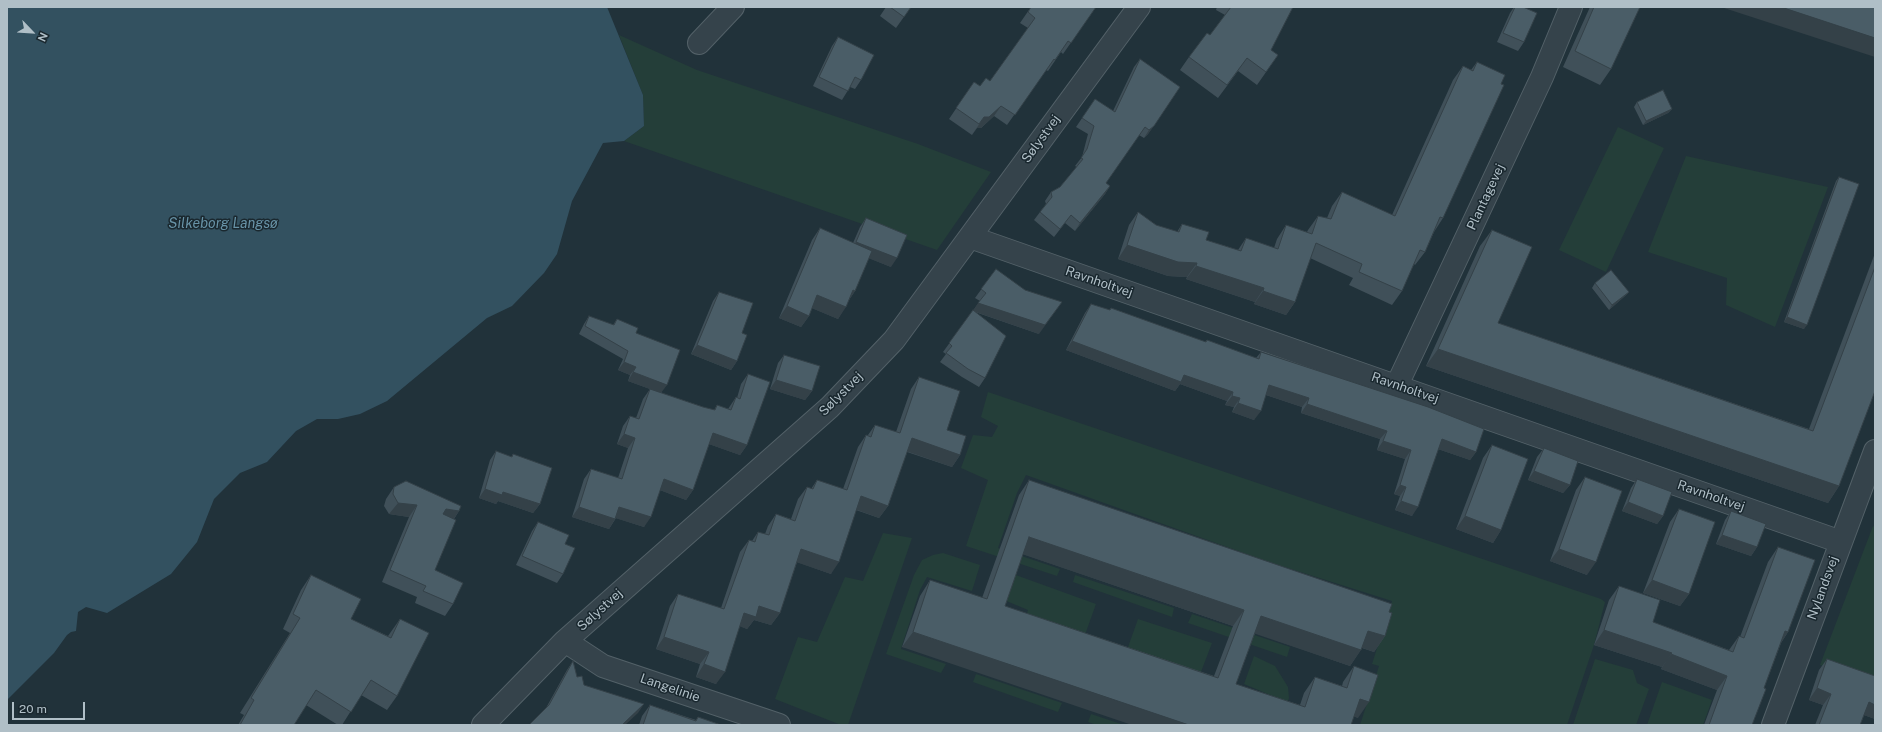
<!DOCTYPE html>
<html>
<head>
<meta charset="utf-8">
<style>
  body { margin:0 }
  #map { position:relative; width:1882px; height:732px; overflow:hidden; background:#21323a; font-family:"Public Sans",sans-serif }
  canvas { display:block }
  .frame { position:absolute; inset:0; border:8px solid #b0bfc7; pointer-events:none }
  .north { position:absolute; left:12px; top:12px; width:40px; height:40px; -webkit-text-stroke:3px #1a282f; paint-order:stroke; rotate:115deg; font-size:11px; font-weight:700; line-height:16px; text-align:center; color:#b0bfc7 }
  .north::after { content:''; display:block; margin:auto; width:14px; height:18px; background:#b0bfc7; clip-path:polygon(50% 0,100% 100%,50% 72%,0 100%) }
  .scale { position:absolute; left:12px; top:702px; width:73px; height:18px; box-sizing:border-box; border:2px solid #b0bfc7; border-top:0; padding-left:5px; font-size:12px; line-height:14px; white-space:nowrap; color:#b0bfc7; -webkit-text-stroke:3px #1a282f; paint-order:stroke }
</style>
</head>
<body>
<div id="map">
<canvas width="1882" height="732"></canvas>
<div class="frame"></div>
<div class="north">N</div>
<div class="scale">20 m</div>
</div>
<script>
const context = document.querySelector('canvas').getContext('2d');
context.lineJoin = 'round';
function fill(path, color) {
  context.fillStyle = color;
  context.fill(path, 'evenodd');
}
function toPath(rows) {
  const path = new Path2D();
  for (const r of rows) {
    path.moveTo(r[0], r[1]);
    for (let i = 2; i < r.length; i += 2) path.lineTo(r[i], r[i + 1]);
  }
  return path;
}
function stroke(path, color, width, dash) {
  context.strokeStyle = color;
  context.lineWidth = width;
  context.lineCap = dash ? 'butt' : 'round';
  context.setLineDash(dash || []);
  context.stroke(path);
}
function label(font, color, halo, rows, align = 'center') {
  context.font = font + ' "Public Sans",sans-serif';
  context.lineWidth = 3;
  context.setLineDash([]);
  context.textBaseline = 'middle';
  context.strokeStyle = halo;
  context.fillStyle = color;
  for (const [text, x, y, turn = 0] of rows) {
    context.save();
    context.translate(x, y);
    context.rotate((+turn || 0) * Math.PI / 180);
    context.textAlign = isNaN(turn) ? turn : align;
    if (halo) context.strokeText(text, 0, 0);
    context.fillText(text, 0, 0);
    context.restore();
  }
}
fill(toPath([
  [619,35,697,70,918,144,991,172,937,250,624,141,644,126,643,95],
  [1618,127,1664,148,1606,272,1559,250],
  [1686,156,1828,187,1775,327,1726,305,1727,278,1648,252],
  [988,392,1601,599,1605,602,1594,645,1567,725,1360,725,1379,666,1372,664,1392,601,1272,563,1026,475,1017,493,998,548,1060,569,1057,576,966,546,988,480,961,468,973,435,992,437,998,426,981,417],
  [1873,526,1875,527,1875,683,1820,665],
  [883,533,912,538,848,725,841,725,775,699,798,637,817,642,845,577,863,581],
  [943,553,980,565,972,591,927,577,920,590,901,649,946,664,941,673,886,654,914,575,922,560,933,555],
  [1013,574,1096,604,1081,646,1023,626,1028,610,1004,600],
  [1075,575,1174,608,1172,617,1073,582],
  [1192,614,1290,647,1287,657,1188,623],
  [1138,619,1212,643,1196,685,1123,661],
  [1254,656,1275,666,1288,687,1289,698,1280,725,1266,725,1275,697,1244,684],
  [1595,659,1633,670,1637,683,1649,689,1636,725,1573,725],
  [976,674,1062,703,1058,712,973,682],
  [1662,682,1712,700,1703,725,1647,725],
  [1091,714,1124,725,1097,725,1088,722]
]), '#243e39');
fill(toPath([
  [7,7,607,7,643,95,644,126,624,141,603,143,572,201,557,254,544,273,512,306,487,318,387,401,360,414,338,419,317,419,296,431,267,462,240,473,214,499,197,542,171,574,107,613,86,607,78,612,76,631,71,632,67,635,54,653,7,700]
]), '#335160');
const street = toPath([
  [699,43,733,7],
  [970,237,1841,542],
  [1397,385,1542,77,1571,7],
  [565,641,603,666,779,725],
  [483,725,565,641,830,407,894,340,1139,7],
  [1773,725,1875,451]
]);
stroke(street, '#536168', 24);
stroke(street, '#35434b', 22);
fill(toPath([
  [886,7,911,7,896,28,880,16],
  [1031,7,1096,7,1063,54,1061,52,1048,71,1046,70,1007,125,994,116,981,128,977,128,972,135,949,119,974,82,980,86,990,81,1028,28,1020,23],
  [1217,7,1293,7,1271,50,1278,55,1257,85,1238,71,1218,98,1180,70,1189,57,1210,35,1225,15,1216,10],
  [1514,7,1523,7,1524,42,1518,51,1497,42,1510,13],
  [1590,7,1640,7,1611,69,1600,85,1563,67],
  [838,37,861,80,855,89,850,87,842,100,813,86,832,46],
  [1140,59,1180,87,1148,134,1144,138,1139,135,1106,183,1110,186,1105,194,1075,231,1065,223,1054,237,1034,220,1046,204,1045,201,1051,192,1060,187,1077,167,1075,166,1082,157,1088,134,1076,127,1095,99,1113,111,1134,67],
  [1477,62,1443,218,1434,232,1425,252,1415,265,1414,264,1402,291,1392,305,1349,285,1353,278,1310,258,1295,302,1286,315,1254,304,1255,302,1186,279,1187,277,1168,276,1118,259,1129,225,1138,212,1156,225,1177,232,1182,224,1206,240,1238,250,1246,238,1274,248,1277,239,1286,225,1307,232,1308,230,1318,216,1327,218,1332,206,1342,192,1392,215,1453,80,1463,66,1471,70],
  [1637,102,1672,109,1668,113,1643,125,1634,107],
  [1839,177,1804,329,1784,322,1836,181],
  [866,218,891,267,869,258,855,291,849,300,838,319,812,308,809,316,801,327,779,318,812,240,820,228,853,243,860,227],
  [1492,230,1498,323,1809,429,1875,253,1875,391,1839,486,1828,503,1426,366,1480,246],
  [996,269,1039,334,975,312,985,378,979,387,962,377,940,362,946,354,943,352,980,301,975,298],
  [1595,283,1629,292,1625,296,1609,310,1592,288],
  [719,292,742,333,737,361,731,370,691,354,713,301],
  [1091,304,1110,310,1111,308,1205,342,1207,340,1256,358,1261,352,1476,452,1470,460,1438,449,1412,516,1395,510,1400,496,1394,494,1405,459,1377,450,1380,439,1301,413,1302,407,1266,395,1254,420,1232,412,1234,407,1225,405,1227,401,1180,384,1175,391,1066,350,1085,313],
  [589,316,613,325,617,319,636,333,662,393,703,407,714,410,717,405,728,409,736,397,737,398,741,384,748,374,747,445,740,455,709,444,693,490,686,500,660,490,644,527,616,518,609,529,572,517,584,479,591,469,618,478,628,448,617,444,623,426,630,416,636,418,643,399,650,389,628,381,630,375,618,370,623,359,579,334,584,324],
  [784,355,812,391,805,400,770,389,778,363],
  [919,377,960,455,952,467,907,452,888,506,879,518,856,510,831,574,797,562,780,613,771,625,754,620,747,629,740,626,716,684,696,677,700,664,656,649,670,606,678,594,721,608,740,552,749,540,752,541,758,532,765,534,768,526,776,514,791,519,798,499,807,487,811,489,817,480,843,489,858,447,866,435,868,435,875,425,896,432,911,389],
  [1492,445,1501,530,1493,543,1456,529,1483,458],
  [1544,448,1570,485,1563,493,1528,480,1537,457],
  [496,451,511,457,513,454,540,504,533,513,498,501,496,504,479,498,490,460],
  [1585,477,1587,575,1550,561,1576,490],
  [1637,479,1663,516,1657,524,1622,511,1631,488],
  [1029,480,1389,612,1385,636,1374,652,1362,648,1350,666,1255,633,1236,684,1300,705,1304,693,1315,677,1342,686,1343,682,1354,666,1358,718,1354,716,902,647,920,596,930,580,982,598,1019,495],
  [1023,554,1233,626,1214,676,1005,606],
  [394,487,459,511,454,519,435,570,453,604,445,616,415,603,417,597,382,582,409,517,389,514,384,506,386,499],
  [1679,509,1689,594,1680,606,1643,593,1670,522],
  [1731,511,1757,547,1751,556,1716,544,1725,520],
  [538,522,565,544,563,574,557,583,516,565,532,531],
  [1778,547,1788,632,1781,643,1764,688,1752,725,1704,725,1717,690,1661,669,1662,667,1594,645,1609,600,1619,586,1653,622,1729,650,1739,636,1740,637,1768,562],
  [311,575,351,619,388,636,400,619,397,696,387,710,361,695,342,725,338,725,306,705,294,725,238,725,244,715,240,713,290,633,283,629,301,590],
  [1827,659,1875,719,1864,715,1860,725,1815,725,1823,705,1809,700,1819,670],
  [573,661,577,677,584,685,638,713,546,708,567,670],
  [650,705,696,720,698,717,721,725,639,725,642,716]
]), '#405059');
fill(toPath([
  [1721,7,1781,7,1875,38,1875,57],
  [1001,106,994,116,981,128,977,128,972,135,984,117],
  [1672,109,1668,113,1643,125,1646,121],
  [1154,126,1148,134,1144,138,1149,130],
  [1110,186,1105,194,1075,231,1080,223],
  [856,242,897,258,891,267,850,251],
  [1127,245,1197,263,1187,277,1168,276,1118,259],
  [1196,266,1264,288,1255,302,1186,279],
  [853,290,855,291,847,303],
  [1263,291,1295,302,1286,315,1254,304],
  [1629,292,1625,296,1609,310,1612,305],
  [817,295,846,307,838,319,809,307],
  [1062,302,1039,334,973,311,978,303],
  [787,306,809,316,801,327,779,318],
  [1787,317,1807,325,1804,329,1784,322],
  [1072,341,1184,375,1233,392,1227,401,1180,384,1175,391,1066,350],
  [697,345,737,361,731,370,691,354],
  [1438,349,1839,486,1828,503,1426,366],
  [624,362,636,367,630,375,618,370],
  [633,372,667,385,661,393,628,381],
  [776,380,812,391,805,400,770,389],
  [1269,385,1309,398,1302,407,1263,394],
  [1232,396,1240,398,1234,407,1225,405],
  [1238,403,1261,411,1254,420,1232,412],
  [1307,404,1387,431,1380,439,1301,413],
  [713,433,747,445,740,455,706,443],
  [624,434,635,438,628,448,617,444],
  [912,438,960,455,952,467,903,450],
  [1442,439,1476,452,1470,460,1435,448],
  [1383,441,1411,450,1405,459,1377,450],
  [1534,471,1570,485,1563,493,1528,480],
  [664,479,693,490,686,500,657,489],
  [1400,485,1406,487,1400,496,1394,494],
  [485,489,503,492,540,504,533,513,498,501,496,504,479,498],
  [861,496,888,506,879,518,852,508],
  [1401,501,1418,507,1412,516,1395,510],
  [1628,502,1663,516,1657,524,1622,511],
  [398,503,417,505,409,517,389,514],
  [579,507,615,519,609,529,572,517],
  [619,507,651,517,644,527,612,517],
  [446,509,459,511,451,523,437,521],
  [1465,516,1501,530,1493,543,1456,529],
  [1722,535,1757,547,1751,556,1716,544],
  [1029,537,1244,610,1233,626,1019,553],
  [801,549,839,562,831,574,793,561],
  [1559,549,1596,562,1587,575,1550,561],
  [1652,580,1689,594,1680,606,1643,593],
  [759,606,780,613,771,625,754,620,747,629,736,625,744,613],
  [1261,616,1361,650,1350,666,1250,632],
  [1604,630,1672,653,1662,667,1594,645],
  [1368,631,1385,636,1374,652,1357,646],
  [1785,631,1788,632,1778,647],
  [913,632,1189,725,1132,725,902,647],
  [664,637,709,652,700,664,656,649],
  [1671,654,1727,676,1717,690,1661,669],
  [704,664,725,672,716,684,696,677],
  [1817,688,1831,694,1823,705,1809,700],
  [1360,699,1369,702,1358,718,1349,715],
  [1869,702,1875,705,1875,719,1861,714],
  [644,704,638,713,625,725,622,725]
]), '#344148');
const building = toPath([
  [890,7,911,7,904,17,890,7],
  [1031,7,1096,7,1071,43,1068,41,1055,60,1054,59,1015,115,1001,106,989,117,984,117,979,124,956,108,974,82,980,86,986,78,990,81,1035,18,1028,12,1031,7],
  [1231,7,1293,7,1271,50,1278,55,1266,72,1247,58,1227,85,1189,57,1207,33,1210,35,1231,7],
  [1515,7,1523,7,1537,13,1524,42,1503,33,1515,7],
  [1594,7,1640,7,1611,69,1575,51,1594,7],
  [1781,7,1875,7,1875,38,1781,7],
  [838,37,874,55,861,80,855,77,848,91,819,77,838,37],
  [1140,59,1180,87,1154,126,1149,130,1145,127,1106,183,1110,186,1080,223,1071,215,1060,229,1040,212,1052,197,1051,192,1060,187,1083,159,1081,158,1087,149,1094,126,1082,118,1095,99,1115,112,1140,59],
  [1477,62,1505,75,1501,84,1504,85,1443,218,1440,217,1425,252,1420,250,1402,291,1359,272,1362,264,1316,243,1295,302,1263,291,1264,288,1196,266,1197,263,1178,262,1127,245,1138,212,1156,225,1179,232,1182,224,1209,232,1206,240,1241,251,1246,238,1278,249,1286,225,1312,234,1318,216,1331,219,1342,192,1395,216,1463,66,1473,71,1477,62],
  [1663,90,1672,109,1646,121,1637,102,1663,90],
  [1839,177,1859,184,1807,325,1787,317,1839,177],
  [866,218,907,235,897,258,856,242,866,218],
  [820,228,872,251,855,291,853,290,846,307,817,295,809,316,787,306,820,228],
  [1492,230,1532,247,1498,323,1813,431,1875,267,1875,391,1839,486,1438,349,1492,230],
  [996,269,1025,290,1062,302,1045,325,978,303,986,293,981,289,996,269],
  [1611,270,1629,292,1612,305,1595,283,1611,270],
  [719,292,753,303,742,333,747,335,737,361,697,345,719,292],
  [1091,304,1110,310,1111,308,1206,342,1207,340,1259,359,1261,352,1428,407,1484,429,1476,452,1442,439,1418,507,1401,501,1406,487,1400,485,1411,450,1383,441,1387,431,1307,404,1309,398,1269,385,1261,411,1238,403,1240,398,1232,396,1233,392,1184,375,1181,382,1072,341,1091,304],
  [973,310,1006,336,985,378,968,369,946,353,952,346,949,343,973,310],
  [589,316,614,325,617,319,638,328,636,333,680,350,667,385,633,372,636,367,624,362,628,351,585,326,589,316],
  [784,355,820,366,812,391,776,380,784,355],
  [748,374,770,382,747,445,713,433,693,490,664,479,651,517,619,507,615,519,579,507,591,469,622,479,635,438,624,434,630,416,639,419,650,389,703,407,715,410,717,405,731,410,736,397,740,399,748,374],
  [919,377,960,391,947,430,966,436,960,455,912,438,888,506,861,496,839,562,801,549,780,613,759,606,756,617,744,613,725,672,704,664,709,652,664,637,678,594,724,609,749,540,755,542,758,532,769,535,776,514,795,521,807,487,813,489,817,480,847,490,866,435,871,437,875,425,900,433,919,377],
  [1492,445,1528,459,1501,530,1465,516,1492,445],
  [1544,448,1578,461,1570,485,1534,471,1544,448],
  [496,451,512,457,513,454,552,468,540,504,503,492,502,495,485,489,496,451],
  [1585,477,1622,491,1596,562,1559,549,1585,477],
  [1637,479,1672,492,1663,516,1628,502,1637,479],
  [1029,480,1392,604,1389,612,1392,613,1385,636,1368,631,1361,650,1261,616,1236,684,1305,707,1315,677,1347,688,1354,666,1378,675,1369,702,1360,699,1351,725,1189,725,913,632,930,580,987,599,1029,480],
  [1029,537,1244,610,1218,678,1005,606,1029,537],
  [406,481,461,506,459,511,446,509,443,514,456,520,435,570,463,583,453,604,423,591,426,586,390,570,417,505,398,503,393,494,394,487,406,481],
  [1679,509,1715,522,1689,594,1652,580,1679,509],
  [1731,511,1766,524,1757,547,1722,535,1731,511],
  [538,522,569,535,565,544,575,548,563,574,522,556,538,522],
  [1778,547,1815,560,1788,632,1785,631,1764,688,1766,689,1752,725,1709,725,1727,676,1671,654,1672,653,1604,630,1619,586,1660,600,1653,622,1733,652,1739,636,1744,638,1778,547],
  [311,575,361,599,351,619,391,638,400,619,429,633,397,696,371,680,351,712,316,690,294,725,240,725,254,700,251,698,300,618,293,614,311,575],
  [1827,659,1875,676,1875,705,1869,702,1860,725,1819,725,1831,694,1817,688,1827,659],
  [573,661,577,677,582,676,584,685,644,704,622,725,529,725,549,705,573,661],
  [650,705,696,721,698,717,721,725,643,725,650,705]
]);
fill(building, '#4a5d67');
stroke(building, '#344148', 1);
label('13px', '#b0bfc7', '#1a282f', [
  ["Sølystvej",1041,139,-54],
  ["Plantagevej",1486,197,-65],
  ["Ravnholtvej",1099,282,19],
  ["Ravnholtvej",1405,388,19],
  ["Sølystvej",841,394,-45],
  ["Ravnholtvej",1711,496,19],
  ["Nylandsvej",1823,588,-70],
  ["Sølystvej",600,610,-42],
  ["Langelinie",670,688,19]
]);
label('italic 14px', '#6893a7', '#1a282f', [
  ["Silkeborg Langsø",223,224]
]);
</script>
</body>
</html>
